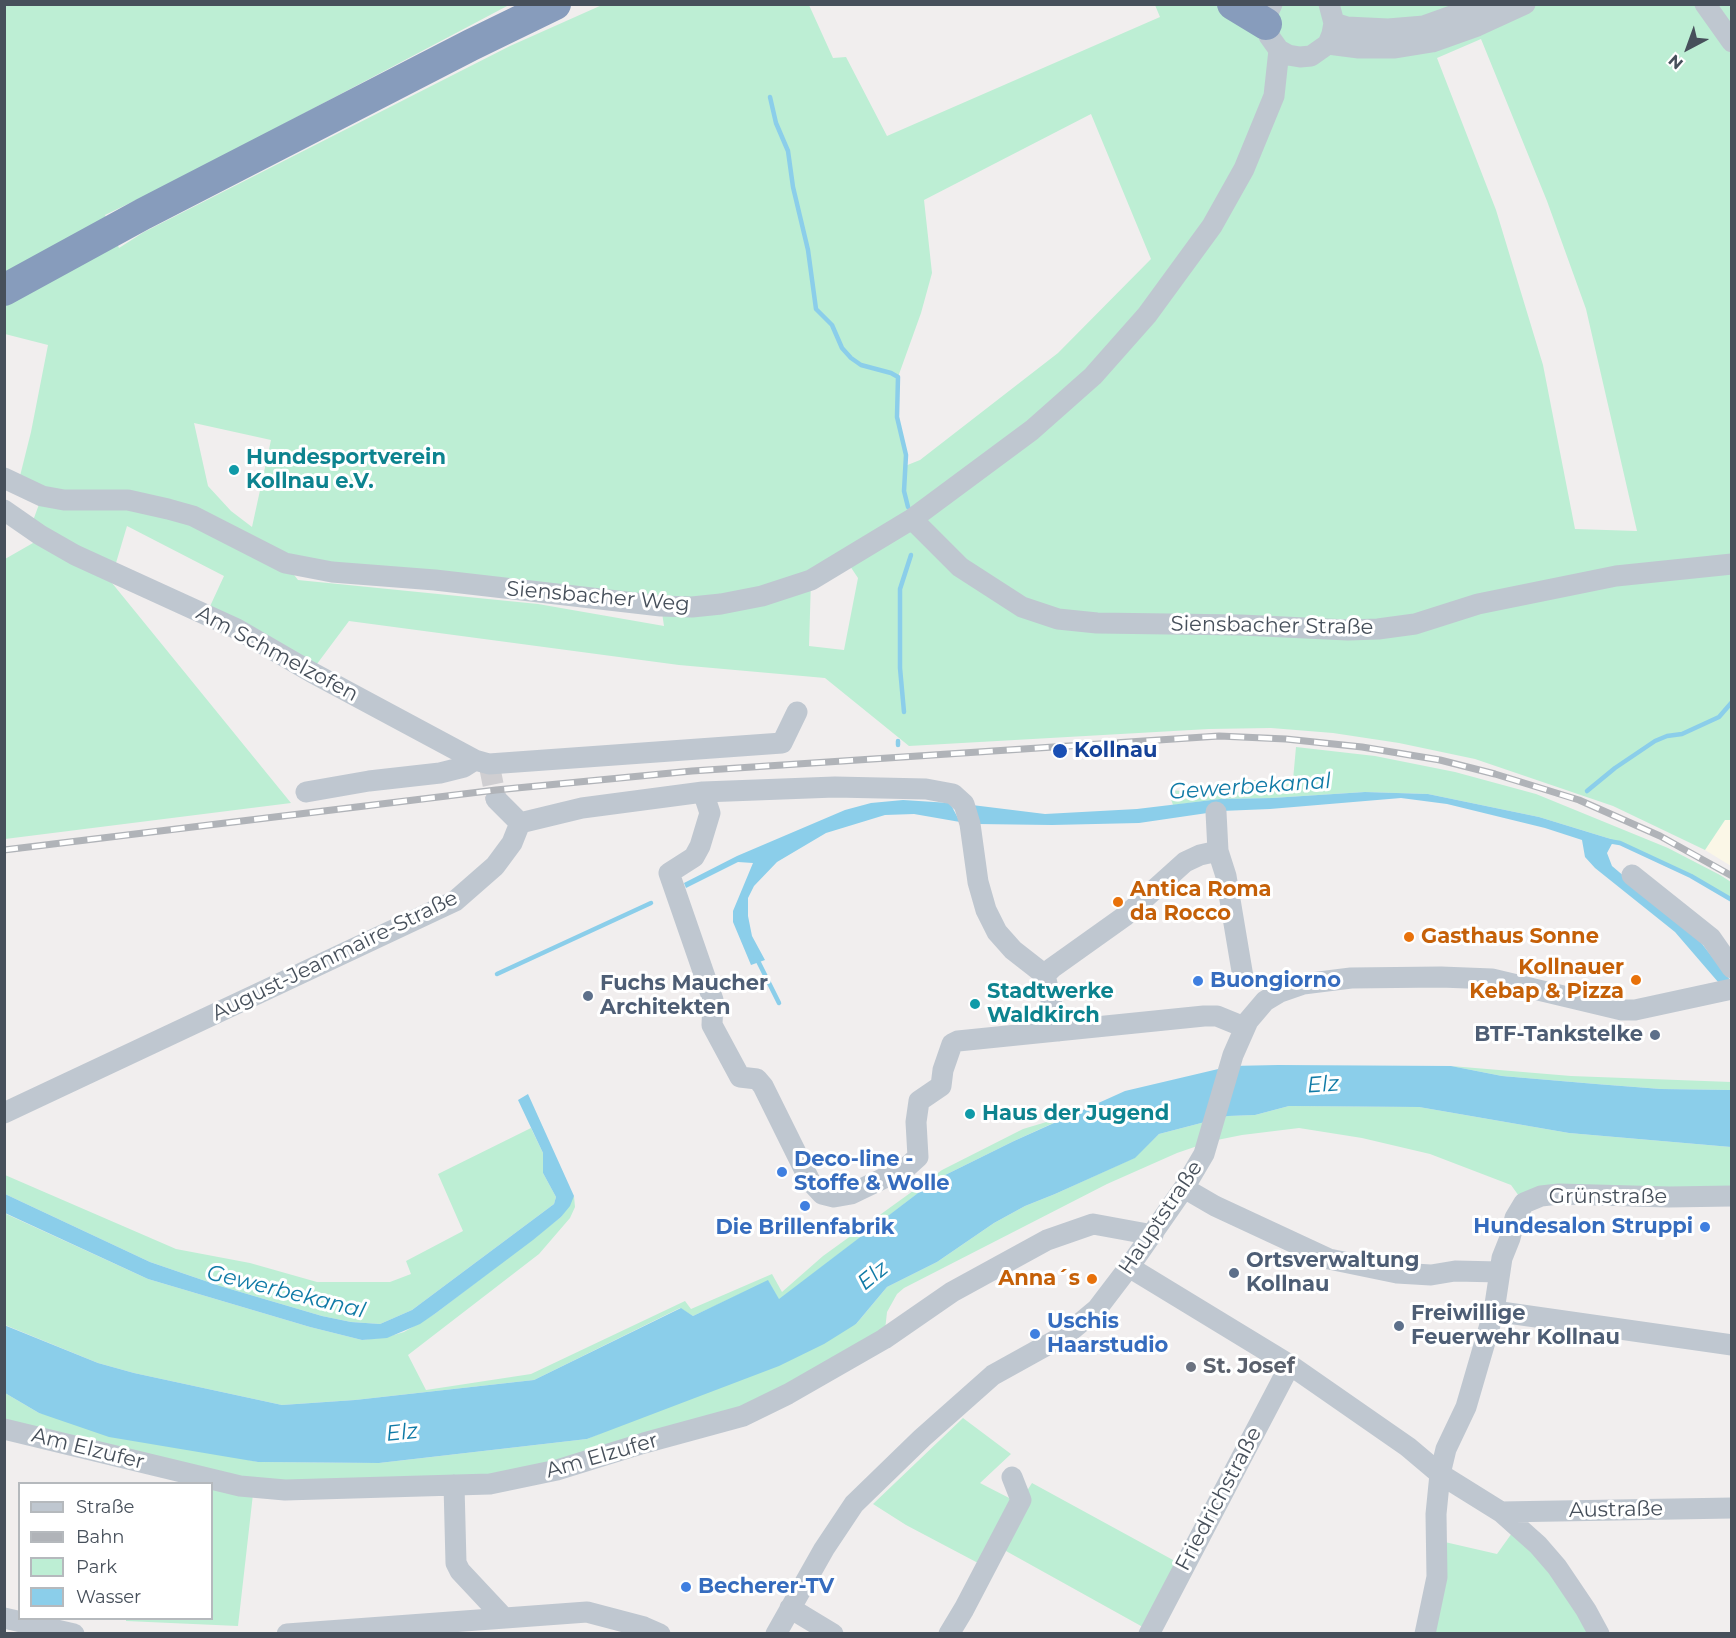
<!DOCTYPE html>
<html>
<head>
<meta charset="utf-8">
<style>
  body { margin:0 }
  #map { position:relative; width:1736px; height:1638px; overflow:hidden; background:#f1eeee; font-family:Montserrat,sans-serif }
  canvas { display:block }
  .frame { position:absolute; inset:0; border:6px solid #47505b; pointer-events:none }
  .legend { position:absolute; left:18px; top:1482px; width:195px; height:138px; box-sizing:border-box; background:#fff; border:2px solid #b5b9bd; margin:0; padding:8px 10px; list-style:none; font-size:18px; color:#47505b }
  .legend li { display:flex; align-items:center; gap:12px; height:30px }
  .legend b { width:30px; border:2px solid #b5b9bd }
  .north { position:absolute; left:1658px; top:18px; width:60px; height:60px; -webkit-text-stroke:4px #fff; paint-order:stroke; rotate:221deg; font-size:16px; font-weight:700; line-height:24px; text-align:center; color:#47505b }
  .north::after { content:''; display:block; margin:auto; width:21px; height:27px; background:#47505b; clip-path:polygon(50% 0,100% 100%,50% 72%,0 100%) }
</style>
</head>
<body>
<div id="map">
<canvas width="1736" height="1638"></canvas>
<div class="frame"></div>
<ul class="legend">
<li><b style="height:8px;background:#bfc7d0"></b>Straße</li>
<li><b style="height:8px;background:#b0b3b8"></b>Bahn</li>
<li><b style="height:16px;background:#bdeed4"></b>Park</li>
<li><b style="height:16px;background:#8bceea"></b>Wasser</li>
</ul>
<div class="north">N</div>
</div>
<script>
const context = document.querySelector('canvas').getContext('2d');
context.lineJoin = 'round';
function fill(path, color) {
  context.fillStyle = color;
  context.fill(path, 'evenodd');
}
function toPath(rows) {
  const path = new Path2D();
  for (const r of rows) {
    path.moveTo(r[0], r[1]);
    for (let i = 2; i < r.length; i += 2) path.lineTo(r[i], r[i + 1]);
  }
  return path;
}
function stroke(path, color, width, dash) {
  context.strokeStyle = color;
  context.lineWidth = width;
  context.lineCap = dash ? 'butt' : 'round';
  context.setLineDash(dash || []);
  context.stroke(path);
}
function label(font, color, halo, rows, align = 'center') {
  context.font = font + ' Montserrat,sans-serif';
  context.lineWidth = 6;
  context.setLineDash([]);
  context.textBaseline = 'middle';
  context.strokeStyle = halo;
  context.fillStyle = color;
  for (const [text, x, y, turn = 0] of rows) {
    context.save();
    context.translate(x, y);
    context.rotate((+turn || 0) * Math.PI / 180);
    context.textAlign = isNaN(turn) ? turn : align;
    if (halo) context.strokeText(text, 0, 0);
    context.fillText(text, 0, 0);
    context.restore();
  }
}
fill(toPath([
  [1725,819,1731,820,1731,866,1705,850]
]), '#fbf7e7');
fill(toPath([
  [4,5,509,5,180,179,105,215,119,248,144,232,510,46,602,5,809,5,833,58,846,57,887,136,1160,17,1155,5,1731,5,1731,820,1725,820,1705,850,1613,806,1475,759,1399,743,1333,733,1271,728,1209,729,909,746,825,678,679,665,349,621,311,672,206,615,224,576,127,526,113,573,112,583,291,803,5,839,5,559,33,543,30,529,42,496,18,484,31,432,48,345,5,334],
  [1481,39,1547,201,1586,309,1637,531,1575,529,1543,365,1496,210,1437,58],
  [1091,114,1151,259,1058,353,920,460,905,466,906,455,897,417,898,377,921,313,932,273,924,200],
  [194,423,271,440,252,527,231,511,208,486],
  [846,560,858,578,844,650,809,646,811,580],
  [285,563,332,572,661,606,664,626,538,604,298,580],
  [1296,747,1375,756,1455,772,1536,794,1668,848,1720,875,1731,882,1731,900,1691,876,1614,840,1539,817,1428,794,1365,792,1272,798,1220,799,1173,805,1168,790,1222,794,1245,791,1251,785,1252,780,1293,780],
  [1451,1066,1571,1076,1731,1082,1731,1090,1661,1089,1596,1084,1502,1076],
  [1289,1106,1419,1107,1569,1133,1731,1147,1731,1196,1524,1203,1511,1185,1430,1154,1362,1138,1299,1128,1242,1135,1212,1141,1177,1153,1107,1184,904,1288,897,1294,887,1312,884,1339,788,1394,557,1470,285,1490,5,1429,5,1393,39,1413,258,1462,379,1463,587,1439,856,1324,887,1287,937,1262,994,1223,1025,1206,1055,1194,1134,1158,1159,1134,1228,1116,1255,1115],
  [1073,1114,1014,1141,935,1180,779,1300,768,1281,693,1316,680,1308,534,1380,355,1400,282,1405,134,1373,98,1363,5,1325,4,1213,148,1279,310,1327,362,1340,387,1337,404,1332,436,1313,561,1217,574,1196,575,1207,570,1218,539,1254,408,1355,426,1390,531,1374,685,1301,691,1309,772,1274,782,1292,823,1256,942,1170,1023,1129],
  [531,1128,543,1153,543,1173,556,1197,554,1204,412,1310,380,1324,351,1322,322,1316,220,1286,150,1262,5,1194,5,1175,176,1249,250,1263,317,1282,390,1282,411,1274,406,1261,463,1231,438,1174],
  [963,1418,1011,1454,980,1483,1015,1501,978,1563,906,1525,873,1504],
  [1032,1483,1184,1566,1150,1631,997,1546,1021,1500],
  [212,1486,253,1494,238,1626,126,1621,126,1618,212,1618],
  [1517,1526,1599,1634,1425,1634,1436,1540,1497,1554]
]), '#bdeed4');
fill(toPath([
  [1365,792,1428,794,1539,817,1614,840,1607,853,1612,866,1699,940,1731,981,1731,997,1675,932,1595,868,1585,857,1582,840,1545,828,1447,804,1401,798,1270,809,1221,811,1139,823,1052,825,977,824,972,805,1045,814,1137,809,1220,799,1272,798],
  [903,800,950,803,960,822,914,814,885,815,826,833,777,862,754,886,748,898,748,916,752,936,765,960,751,965,733,922,733,911,753,863,738,862,686,888,684,883,737,856,845,810,871,803],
  [1278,1065,1451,1066,1502,1076,1596,1084,1661,1089,1731,1090,1731,1147,1569,1133,1419,1107,1289,1106,1255,1115,1228,1116,1159,1134,1135,1158,1055,1194,1025,1206,994,1223,937,1262,887,1287,856,1324,824,1344,779,1366,587,1439,379,1463,258,1462,109,1437,39,1413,5,1393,4,1325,98,1363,134,1373,282,1405,355,1400,534,1380,681,1308,693,1316,768,1280,779,1299,935,1180,1014,1141,1125,1091,1231,1066],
  [528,1094,574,1196,570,1206,561,1217,533,1240,436,1313,420,1324,387,1338,362,1340,310,1327,148,1279,5,1213,5,1194,150,1262,220,1286,322,1316,351,1322,380,1324,412,1310,554,1204,556,1197,543,1173,543,1153,518,1100]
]), '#8bceea');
stroke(toPath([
  [770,97,776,123,788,151,793,187,808,250,816,309,832,325,842,348,851,358,861,365,891,373,898,377,897,417,906,455,904,491,908,507],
  [904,712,900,668,900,589,911,555],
  [898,745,898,741],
  [1587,791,1615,768,1655,741,1667,736,1682,734,1719,717,1732,702],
  [1608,841,1620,843,1691,876,1732,900],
  [756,957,779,1003],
  [497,974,651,903]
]), '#8bceea', 4.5);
stroke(toPath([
  [489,764,496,799]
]), '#cfced1', 21, [21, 10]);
stroke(toPath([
  [1272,4,1268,13,1266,24,1269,36,1279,50,1288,55,1300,57,1311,56,1328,44,1332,34,1334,23,1329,4],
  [1705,4,1732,42],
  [1334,23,1347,27,1388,29,1424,26,1485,4],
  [1328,44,1359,48,1395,48,1432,42,1477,26,1525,4],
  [4,478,42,496,64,500,128,500,168,509,193,516,285,563,332,572,435,580,661,606,692,607,721,604,762,596,811,580,912,519,1032,430,1093,376,1147,315,1212,226,1244,169,1274,96,1279,50],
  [4,510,40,535,75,555,237,629,311,672,475,760,489,764,782,743,797,712],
  [912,519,960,567,1022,607,1058,619,1097,623,1241,625,1348,630,1378,629,1415,624,1478,604,1616,576,1732,564],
  [306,792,369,781,440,773,464,767,475,760],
  [703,792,710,813,700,846,694,857,669,873,713,1000,712,1025,740,1077,757,1079,763,1086,810,1181,822,1194,834,1197,851,1194,907,1167,918,1157,916,1122,919,1101,941,1086,943,1070,952,1044,958,1041,1204,1016,1217,1016,1244,1027],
  [496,799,520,823],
  [1216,812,1218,851,1226,876,1243,977],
  [520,823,582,808,703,792,835,787,926,789,953,794,964,804,970,824,978,882,986,910,997,932,1013,950,1045,975,1058,1031],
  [1632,875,1711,938,1732,968],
  [1045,975,1052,968,1125,916,1185,862,1200,855,1218,851],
  [4,1113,455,901,495,866,512,843,520,823],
  [1184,1188,1215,1206,1329,1259,1397,1273,1431,1275,1455,1271,1500,1272],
  [1129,1267,1290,1365,1408,1447,1440,1474,1501,1512,1538,1545,1557,1567,1586,1610,1599,1634],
  [1494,1311,1732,1345],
  [4,1429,240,1486,285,1490,490,1484,557,1470,644,1443,743,1416,788,1394,884,1339,952,1292,1047,1240,1093,1224,1153,1235],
  [454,1485,456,1563,460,1571,504,1618],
  [1501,1512,1732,1508],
  [790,1608,833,1634],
  [4,1618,74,1634],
  [287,1634,587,1612,644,1627,660,1634],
  [776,1634,824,1549,854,1504,922,1438,993,1375,1067,1334,1097,1309,1129,1267,1184,1188,1204,1154,1233,1055,1248,1021,1265,1001,1280,992,1303,984,1351,978,1441,977,1492,979,1622,1010,1635,1010,1732,989],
  [949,1634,964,1609,1021,1500,1012,1477],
  [1149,1634,1290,1365],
  [1425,1634,1437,1577,1436,1514,1440,1474,1446,1449,1466,1407,1494,1311,1502,1258,1510,1238,1515,1218,1524,1203,1541,1196,1559,1194,1669,1197,1732,1196]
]), '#bfc7d0', 21);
stroke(toPath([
  [1233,4,1266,24],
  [4,290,143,214,471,45,555,4]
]), '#879cbc', 32);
const rail = toPath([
  [4,850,496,790,692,771,1219,736,1286,739,1362,747,1440,760,1495,774,1579,800,1660,836,1732,876]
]);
stroke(rail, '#b0b3b8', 7);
stroke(rail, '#fff', 4.5, [14]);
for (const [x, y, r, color] of [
  [234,470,6,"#0f9aa8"],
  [1060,751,8,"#1a4fb4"],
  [1118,902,6,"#e8710a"],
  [1409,937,6,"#e8710a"],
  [1636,980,6,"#e8710a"],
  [1198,981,6,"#3f7fe0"],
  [588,996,6,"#5c6f8a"],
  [975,1004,6,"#0f9aa8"],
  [1655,1035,6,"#5c6f8a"],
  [970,1114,6,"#0f9aa8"],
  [782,1172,6,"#3f7fe0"],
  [805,1206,6,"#3f7fe0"],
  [1705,1227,6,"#3f7fe0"],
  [1234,1273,6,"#5c6f8a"],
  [1092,1279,6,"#e8710a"],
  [1399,1326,6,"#5c6f8a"],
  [1035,1334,6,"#3f7fe0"],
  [1191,1367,6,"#6b7280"],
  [686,1587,6,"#3f7fe0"]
]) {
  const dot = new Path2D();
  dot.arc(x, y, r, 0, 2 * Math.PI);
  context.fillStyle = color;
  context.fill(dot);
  stroke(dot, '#fff', 2);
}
label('bold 21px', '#0d838f', '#fff', [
  ["Hundesportverein",246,458],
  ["Kollnau e.V.",246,482],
  ["Stadtwerke",987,992],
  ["Waldkirch",987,1016],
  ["Haus der Jugend",982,1114]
], 'left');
label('21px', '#47505b', '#fff', [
  ["Siensbacher Weg",598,597,5],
  ["Siensbacher Straße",1272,626,1],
  ["Am Schmelzofen",277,654,28],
  ["August-Jeanmaire-Straße",335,956,-26],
  ["Grünstraße",1608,1197],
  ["Hauptstraße",1161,1218,-56],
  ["Am Elzufer",88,1449,14],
  ["Am Elzufer",602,1456,-16],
  ["Friedrichstraße",1219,1499,-62],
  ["Austraße",1616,1510,-1]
]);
label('bold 21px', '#164399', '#fff', [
  ["Kollnau",1074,751]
], 'left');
label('bold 21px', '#c56008', '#fff', [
  ["Antica Roma",1130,890],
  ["da Rocco",1130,914],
  ["Gasthaus Sonne",1421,937],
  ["Kollnauer",1624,968,"right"],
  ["Kebap & Pizza",1624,992,"right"],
  ["Anna´s",1080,1279,"right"]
], 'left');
label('bold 21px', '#366cbe', '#fff', [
  ["Buongiorno",1210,981],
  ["Deco-line -",794,1160],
  ["Stoffe & Wolle",794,1184],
  ["Hundesalon Struppi",1693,1227,"right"],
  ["Die Brillenfabrik",805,1228,"center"],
  ["Uschis",1047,1322],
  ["Haarstudio",1047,1346],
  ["Becherer-TV",698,1587]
], 'left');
label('bold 21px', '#4e5e75', '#fff', [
  ["Fuchs Maucher",600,984],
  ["Architekten",600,1008],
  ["BTF-Tankstelke",1643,1035,"right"],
  ["Ortsverwaltung",1246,1261],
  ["Kollnau",1246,1285],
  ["Freiwillige",1411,1314],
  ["Feuerwehr Kollnau",1411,1338]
], 'left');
label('bold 21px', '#5b616d', '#fff', [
  ["St. Josef",1203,1367]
], 'left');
label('italic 22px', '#0f7aa6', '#fff', [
  ["Gewerbekanal",1250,787,-4],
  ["Elz",1323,1085,-4],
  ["Elz",873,1276,-39],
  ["Gewerbekanal",286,1292,14],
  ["Elz",402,1433,-6]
]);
</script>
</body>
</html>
